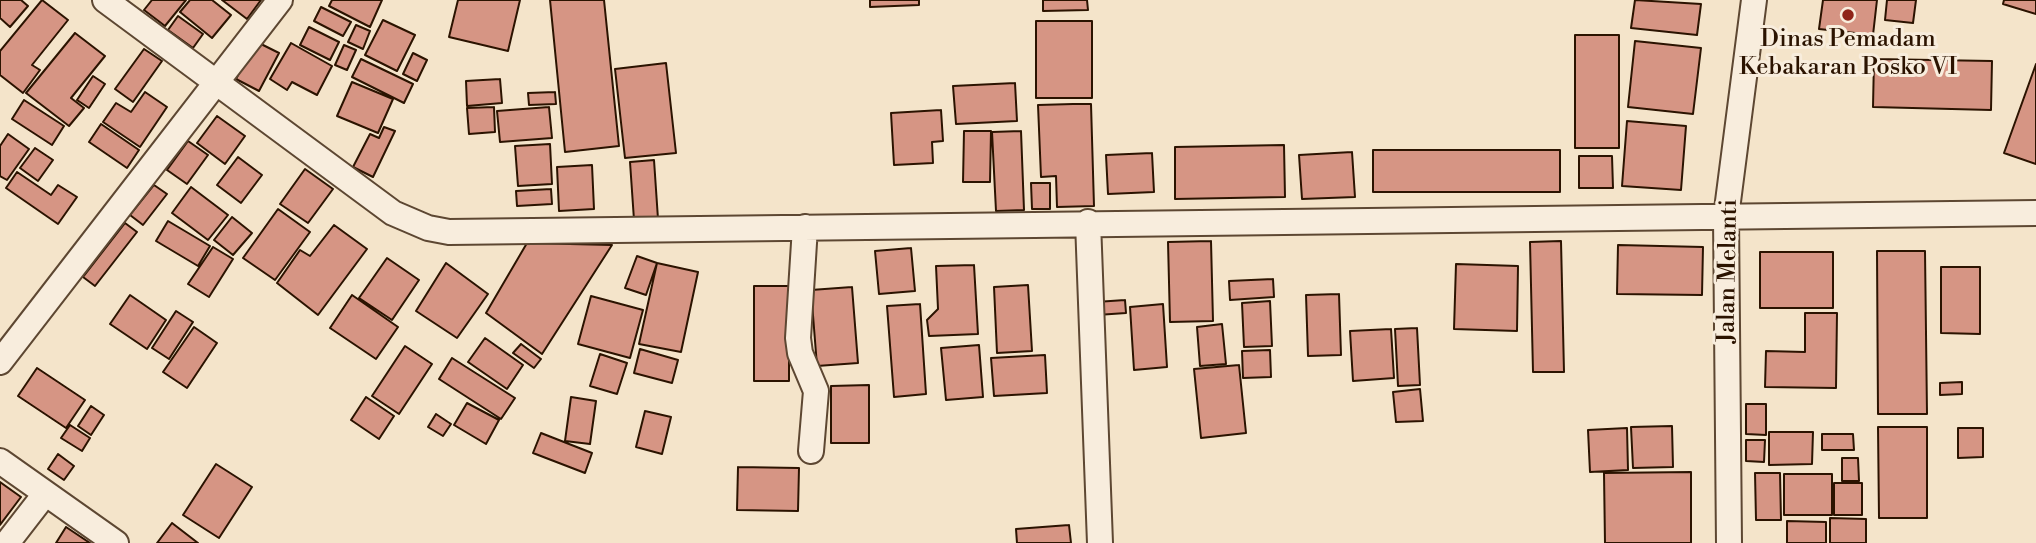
<!DOCTYPE html>
<html>
<head>
<meta charset="utf-8">
<style>
  body { margin:0 }
  canvas { display:block; background:#f4e4ca }
</style>
</head>
<body>
<canvas width="2036" height="543"></canvas>
<script>
const context = document.querySelector('canvas').getContext('2d');
context.lineJoin = 'round';
function fill(path, color) {
  context.fillStyle = color;
  context.fill(path, 'evenodd');
}
function toPath(rows) {
  const path = new Path2D();
  for (const r of rows) {
    path.moveTo(r[0], r[1]);
    for (let i = 2; i < r.length; i += 2) path.lineTo(r[i], r[i + 1]);
  }
  return path;
}
function stroke(path, color, width, dash) {
  context.strokeStyle = color;
  context.lineWidth = width;
  context.lineCap = dash ? 'butt' : 'round';
  context.setLineDash(dash || []);
  context.stroke(path);
}
function label(font, color, halo, rows, align = 'center') {
  context.font = font + ' "Libre Bodoni",serif';
  context.lineWidth = 6;
  context.setLineDash([]);
  context.textBaseline = 'middle';
  context.strokeStyle = halo;
  context.fillStyle = color;
  for (const [text, x, y, turn = 0] of rows) {
    context.save();
    context.translate(x, y);
    context.rotate((+turn || 0) * Math.PI / 180);
    context.textAlign = isNaN(turn) ? turn : align;
    if (halo) context.strokeText(text, 0, 0);
    context.fillText(text, 0, 0);
    context.restore();
  }
}
const building = toPath([
  [0,0,21,0,28,6,10,27,0,18,0,0],
  [42,0,68,20,32,65,40,70,23,93,0,75,0,51,42,0],
  [152,0,186,0,165,26,144,10,152,0],
  [190,0,212,0,231,15,212,38,180,12,190,0],
  [222,0,261,0,247,19,222,0],
  [332,0,382,0,370,27,329,6,332,0],
  [458,0,520,0,508,51,449,37,458,0],
  [550,0,604,0,619,146,565,152,550,0],
  [870,0,919,0,919,5,870,7,870,0],
  [1043,0,1087,0,1088,10,1043,11,1043,0],
  [1635,0,1701,4,1697,35,1631,28,1635,0],
  [1823,0,1877,0,1873,35,1819,29,1823,0],
  [1887,0,1916,0,1913,23,1885,20,1887,0],
  [2004,0,2036,0,2036,14,2003,4,2004,0],
  [321,7,351,22,343,36,314,21,321,7],
  [178,16,203,34,193,48,168,30,178,16],
  [383,20,415,35,397,71,365,55,383,20],
  [1036,21,1092,21,1092,98,1036,98,1036,21],
  [356,25,370,31,363,49,348,42,356,25],
  [309,27,339,42,330,60,300,45,309,27],
  [75,33,105,56,71,98,84,108,69,126,26,93,75,33],
  [1575,35,1619,35,1619,148,1575,148,1575,35],
  [255,41,279,53,259,91,236,79,255,41],
  [1635,41,1701,48,1693,114,1628,107,1635,41],
  [291,43,332,66,317,95,292,82,287,90,270,79,291,43],
  [344,45,356,50,347,70,335,65,344,45],
  [144,49,162,61,133,102,115,89,144,49],
  [413,53,427,60,417,81,403,74,413,53],
  [361,59,413,84,404,103,352,77,361,59],
  [1874,59,1992,61,1991,110,1873,107,1874,59],
  [666,63,676,153,625,158,615,69,666,63],
  [2036,64,2036,164,2004,153,2036,64],
  [93,76,105,84,89,108,77,100,93,76],
  [500,79,502,103,467,106,466,81,500,79],
  [352,82,393,99,378,133,337,116,352,82],
  [1015,83,1017,121,956,124,953,86,1015,83],
  [145,92,167,107,140,147,103,122,116,103,131,112,145,92],
  [555,92,556,104,529,105,528,93,555,92],
  [24,100,64,126,52,145,12,119,24,100],
  [1073,104,1091,104,1094,206,1057,207,1056,176,1041,177,1038,105,1073,104],
  [494,107,495,132,469,134,467,108,494,107],
  [549,107,552,138,500,142,497,111,549,107],
  [941,110,943,141,932,142,933,163,894,165,891,113,941,110],
  [217,116,245,136,225,164,197,143,217,116],
  [1627,121,1686,126,1681,190,1622,186,1627,121],
  [101,124,139,150,127,168,89,142,101,124],
  [384,127,395,131,373,177,353,167,370,134,379,138,384,127],
  [964,131,991,131,990,182,963,182,964,131],
  [1021,131,1024,210,996,211,992,132,1021,131],
  [8,134,29,149,7,180,0,176,0,146,8,134],
  [188,141,208,155,187,184,167,170,188,141],
  [550,144,552,184,518,186,515,146,550,144],
  [1284,145,1285,197,1175,199,1175,147,1284,145],
  [35,148,53,160,38,181,20,168,35,148],
  [1373,150,1560,150,1560,192,1373,192,1373,150],
  [1352,152,1355,197,1302,199,1299,155,1352,152],
  [1152,153,1154,192,1108,194,1106,155,1152,153],
  [1579,156,1612,156,1613,188,1579,188,1579,156],
  [238,157,262,175,241,203,217,185,238,157],
  [654,160,658,219,634,220,630,162,654,160],
  [592,165,594,209,559,211,557,167,592,165],
  [305,169,333,189,308,223,280,204,305,169],
  [17,172,51,195,58,185,77,197,58,224,6,188,17,172],
  [1031,183,1050,183,1050,209,1032,209,1031,183],
  [154,185,167,194,143,225,130,215,154,185],
  [191,187,228,215,208,240,172,213,191,187],
  [551,189,552,204,517,206,516,191,551,189],
  [278,209,310,232,275,280,243,258,278,209],
  [232,217,252,233,233,255,214,240,232,217],
  [168,221,210,246,198,266,156,241,168,221],
  [125,223,137,232,95,286,83,277,125,223],
  [334,225,367,249,318,315,277,283,300,250,310,256,334,225],
  [1211,241,1213,321,1170,322,1168,242,1211,241],
  [1561,241,1564,372,1533,372,1530,242,1561,241],
  [527,243,612,245,542,354,486,313,527,243],
  [1618,245,1703,247,1702,295,1617,294,1618,245],
  [213,247,233,259,209,297,188,284,213,247],
  [911,248,915,291,879,294,875,251,911,248],
  [1877,251,1925,251,1927,414,1878,414,1877,251],
  [1760,252,1833,252,1833,308,1760,308,1760,252],
  [637,256,657,263,646,295,625,288,637,256],
  [387,258,419,280,392,320,359,298,387,258],
  [446,263,488,294,457,338,416,311,446,263],
  [657,263,698,272,681,352,639,344,657,263],
  [1456,264,1518,266,1517,331,1454,329,1456,264],
  [974,265,978,334,929,336,927,320,938,309,936,266,974,265],
  [1941,267,1980,267,1980,334,1941,333,1941,267],
  [1273,279,1274,297,1230,300,1229,281,1273,279],
  [1028,285,1032,351,997,353,994,287,1028,285],
  [754,286,789,286,789,381,754,381,754,286],
  [852,287,858,363,817,366,811,290,852,287],
  [1339,294,1341,355,1308,356,1306,295,1339,294],
  [130,295,166,320,147,349,110,324,130,295],
  [352,295,398,327,376,359,330,328,352,295],
  [591,296,643,310,630,358,578,344,591,296],
  [1125,300,1126,313,1097,315,1096,302,1125,300],
  [1270,301,1272,346,1244,347,1242,303,1270,301],
  [920,304,926,394,894,397,887,306,920,304],
  [1163,304,1167,367,1134,370,1130,307,1163,304],
  [176,311,193,322,169,359,152,348,176,311],
  [1805,313,1837,313,1836,388,1765,387,1766,351,1805,352,1805,313],
  [1222,324,1226,364,1200,366,1197,327,1222,324],
  [194,327,217,343,187,388,163,372,194,327],
  [1417,328,1420,385,1398,386,1395,329,1417,328],
  [1391,329,1394,378,1353,381,1350,331,1391,329],
  [485,338,523,365,507,389,468,362,485,338],
  [521,344,541,359,534,368,513,353,521,344],
  [979,345,983,397,946,400,941,348,979,345],
  [405,346,432,364,399,414,372,396,405,346],
  [640,349,678,360,672,383,634,373,640,349],
  [1270,350,1271,377,1243,378,1242,351,1270,350],
  [600,354,627,363,617,394,590,386,600,354],
  [1045,355,1047,393,994,396,991,358,1045,355],
  [452,358,515,398,501,419,439,379,452,358],
  [1239,365,1246,433,1201,438,1194,369,1239,365],
  [37,368,85,400,66,428,18,396,37,368],
  [1962,382,1962,394,1940,395,1940,383,1962,382],
  [869,385,869,443,831,443,831,386,869,385],
  [1420,389,1423,421,1396,422,1393,392,1420,389],
  [366,397,394,416,379,439,351,420,366,397],
  [571,397,596,401,590,444,565,441,571,397],
  [467,403,499,420,486,444,454,425,467,403],
  [1746,404,1766,404,1766,435,1746,434,1746,404],
  [91,406,104,415,91,435,78,426,91,406],
  [645,411,671,417,662,454,636,447,645,411],
  [436,414,451,424,443,436,428,427,436,414],
  [70,425,90,438,82,451,61,438,70,425],
  [1672,426,1673,467,1633,468,1631,427,1672,426],
  [1878,427,1927,427,1927,518,1879,518,1878,427],
  [1627,428,1628,470,1590,472,1588,430,1627,428],
  [1958,428,1983,428,1983,457,1958,458,1958,428],
  [1769,432,1813,432,1812,464,1769,465,1769,432],
  [541,433,592,453,585,473,533,453,541,433],
  [1822,434,1853,434,1854,450,1822,450,1822,434],
  [1746,440,1765,440,1764,462,1746,461,1746,440],
  [58,454,74,466,64,480,48,469,58,454],
  [1842,458,1858,458,1859,481,1842,481,1842,458],
  [216,464,252,487,219,538,183,515,216,464],
  [738,467,799,468,798,511,737,510,738,467],
  [1691,472,1691,543,1605,543,1604,473,1691,472],
  [1755,473,1780,473,1781,520,1756,520,1755,473],
  [1784,474,1832,474,1832,515,1784,515,1784,474],
  [0,482,21,497,0,525,0,482],
  [1834,483,1862,483,1862,515,1834,515,1834,483],
  [1830,518,1866,519,1866,543,1830,543,1830,518],
  [1787,521,1826,522,1826,543,1787,543,1787,521],
  [172,523,198,543,157,543,172,523],
  [1069,525,1071,543,1017,543,1016,529,1069,525],
  [66,527,90,543,56,543,66,527]
]);
fill(building, '#d69584');
stroke(building, '#2b1300', 2);
const minor = toPath([
  [105,0,393,213,428,228,449,232,2036,213],
  [1088,222,1100,543],
  [805,227,798,338,800,353,816,391,811,451],
  [0,362,280,0],
  [0,461,116,543],
  [7,543,45,494],
  [1729,543,1726,217,1754,0]
]);
stroke(minor, '#5d4732', 28);
stroke(minor, '#f8eddd', 24);
for (const [x, y, r, color] of [
  [1848,15,7,"#8f2418"]
]) {
  const dot = new Path2D();
  dot.arc(x, y, r, 0, 2 * Math.PI);
  context.fillStyle = color;
  context.fill(dot);
  stroke(dot, '#f8eddd', 2.5);
}
label('24px', '#2b1300', '#f8eddd', [
  ["Dinas Pemadam",1848,40],
  ["Kebakaran Posko VI",1848,68]
]);
label('24px', '#2b1300', '#f8eddd', [
  ["Jalan Melanti",1729,271,-89]
]);
</script>
</body>
</html>
